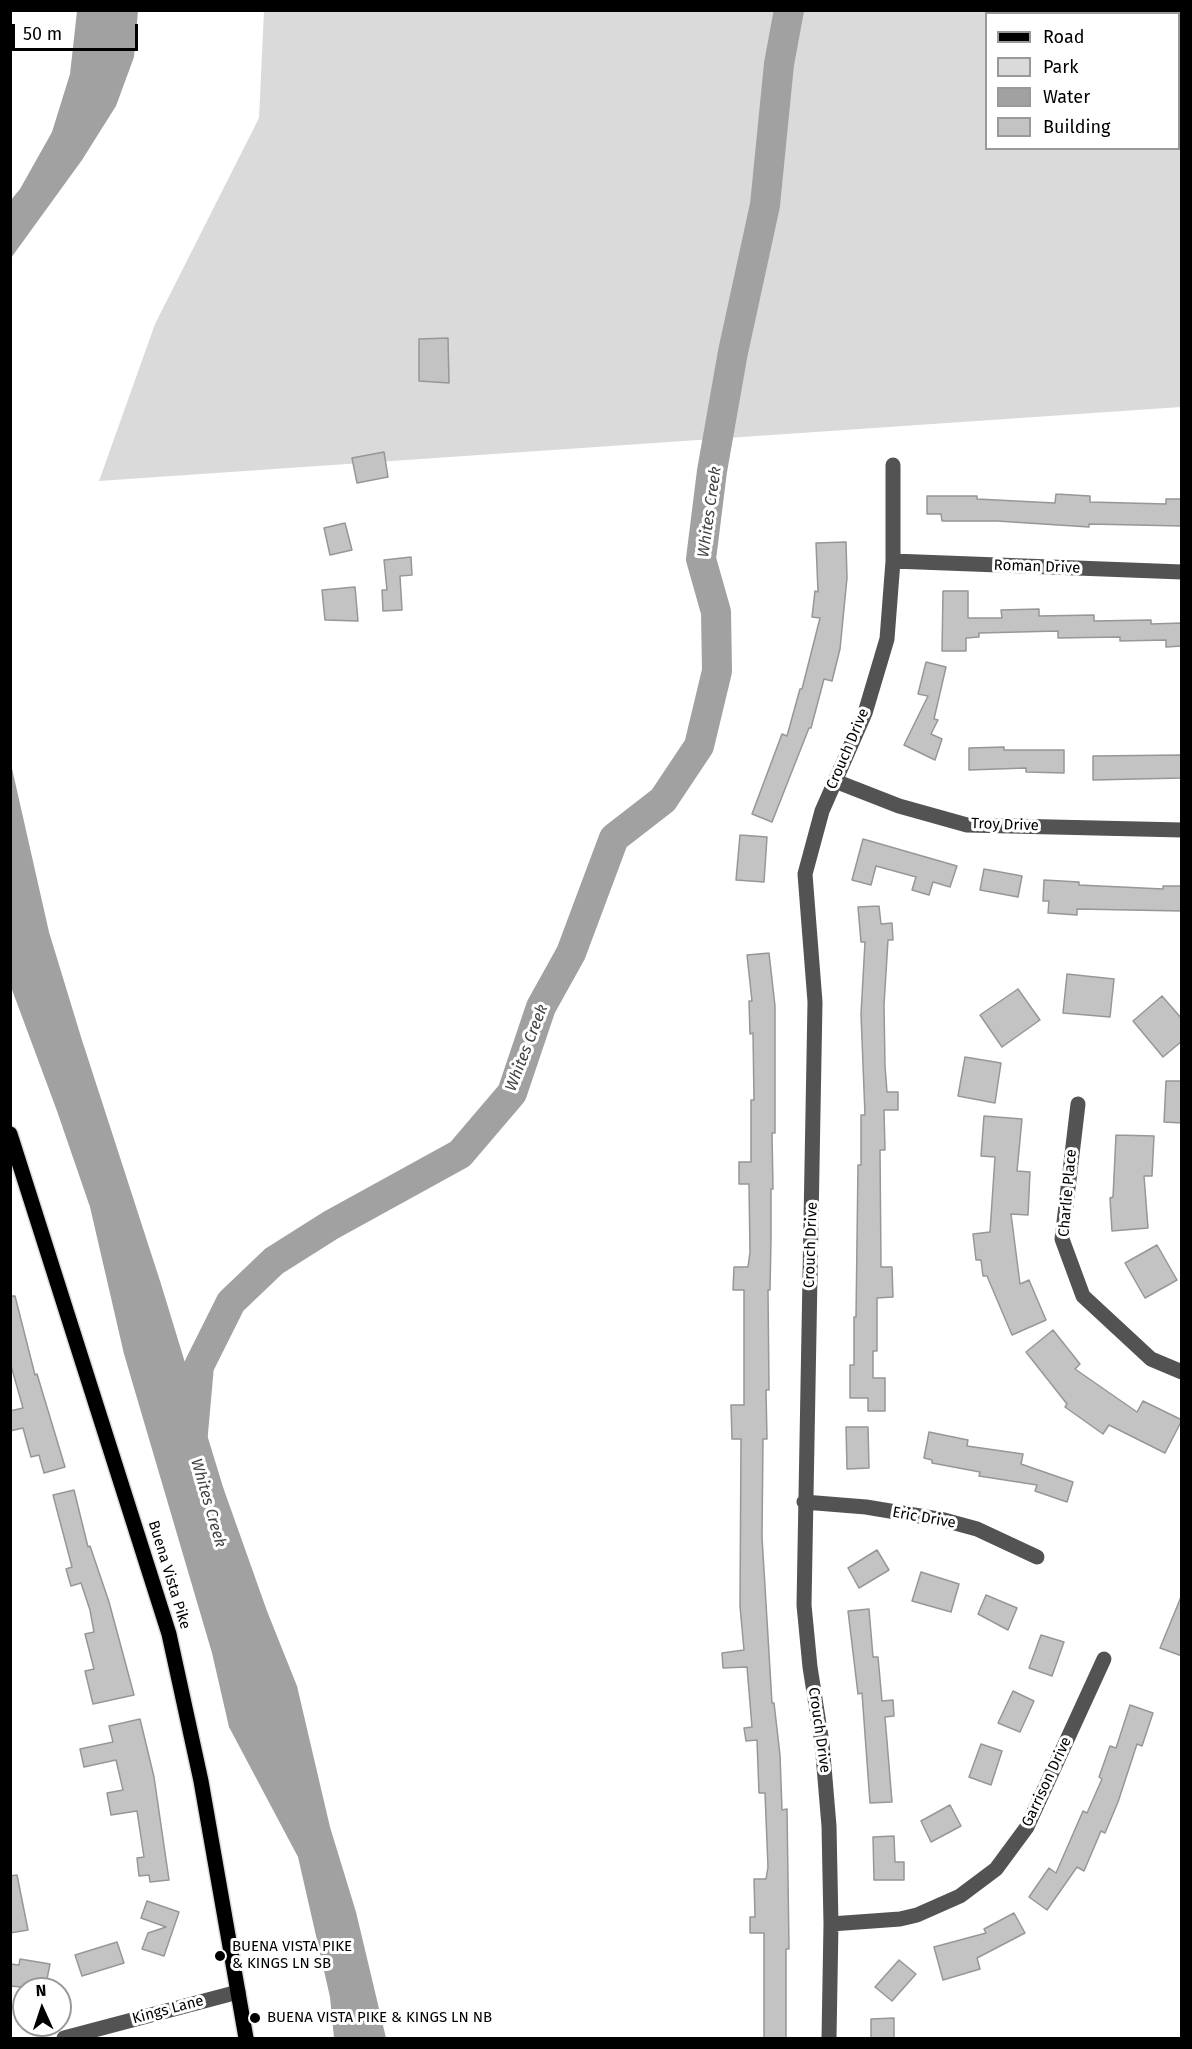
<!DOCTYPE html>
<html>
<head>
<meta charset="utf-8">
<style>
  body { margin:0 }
  #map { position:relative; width:1192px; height:2049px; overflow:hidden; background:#fff; font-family:"Fira Sans",sans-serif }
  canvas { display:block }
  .frame { position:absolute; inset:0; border:12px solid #000; pointer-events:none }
  .legend { position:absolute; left:985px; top:12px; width:195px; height:138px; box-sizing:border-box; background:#fff; border:2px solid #999; margin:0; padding:8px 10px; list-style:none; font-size:18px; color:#000 }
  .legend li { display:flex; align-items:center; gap:12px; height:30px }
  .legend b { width:30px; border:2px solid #999 }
  .north { position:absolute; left:12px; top:1977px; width:60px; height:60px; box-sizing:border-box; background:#fff; border:2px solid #999; border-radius:50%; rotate:357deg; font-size:16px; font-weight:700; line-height:24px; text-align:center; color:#000 }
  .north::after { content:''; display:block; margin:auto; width:21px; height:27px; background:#000; clip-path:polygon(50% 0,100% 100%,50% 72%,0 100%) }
  .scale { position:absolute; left:12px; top:24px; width:126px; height:27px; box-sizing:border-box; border:3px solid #000; border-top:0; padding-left:8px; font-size:18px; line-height:21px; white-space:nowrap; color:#000; -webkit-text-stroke:4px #fff; paint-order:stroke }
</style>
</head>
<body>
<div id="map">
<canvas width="1192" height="2049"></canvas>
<div class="frame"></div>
<ul class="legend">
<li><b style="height:8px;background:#000"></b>Road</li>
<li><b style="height:16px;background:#dadada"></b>Park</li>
<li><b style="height:16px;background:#a1a1a1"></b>Water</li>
<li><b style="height:16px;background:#c3c3c3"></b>Building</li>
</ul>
<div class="north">N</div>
<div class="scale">50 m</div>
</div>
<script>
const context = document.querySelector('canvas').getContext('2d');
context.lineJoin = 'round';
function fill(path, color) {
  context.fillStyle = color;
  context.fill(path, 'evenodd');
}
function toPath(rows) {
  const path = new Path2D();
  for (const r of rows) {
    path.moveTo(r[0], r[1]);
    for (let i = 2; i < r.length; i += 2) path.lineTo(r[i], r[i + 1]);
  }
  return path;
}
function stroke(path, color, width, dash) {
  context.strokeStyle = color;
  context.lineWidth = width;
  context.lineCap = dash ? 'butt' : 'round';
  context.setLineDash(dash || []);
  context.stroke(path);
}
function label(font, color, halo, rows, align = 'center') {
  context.font = font + ' "Fira Sans",sans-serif';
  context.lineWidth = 6;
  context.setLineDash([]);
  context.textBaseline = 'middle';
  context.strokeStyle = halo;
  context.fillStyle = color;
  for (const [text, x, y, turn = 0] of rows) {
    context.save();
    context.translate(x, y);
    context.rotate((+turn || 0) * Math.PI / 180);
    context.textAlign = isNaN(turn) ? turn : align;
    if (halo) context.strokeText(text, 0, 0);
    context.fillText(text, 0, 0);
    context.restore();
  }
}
fill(toPath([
  [264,11,1181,11,1181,407,99,481,155,324,259,118],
  [986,14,1178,14,1178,148,986,148]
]), '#dadada');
fill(toPath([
  [77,11,138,11,134,57,116,106,82,160,11,258,11,200,20,189,52,132,70,74],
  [11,764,49,932,81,1037,161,1284,223,1487,267,1611,297,1686,330,1827,356,1912,386,2038,334,2038,330,1997,298,1857,229,1727,212,1653,124,1354,90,1207,57,1111,11,987]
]), '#a1a1a1');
stroke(toPath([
  [192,1444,199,1366,231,1302,274,1261,331,1225,460,1154,512,1093,541,1007,571,953,614,838,663,800,699,746,717,671,716,612,701,559,712,471,733,352,765,205,779,64,789,10]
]), '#a1a1a1', 30);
const building = toPath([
  [448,338,449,383,419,381,419,339,448,338],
  [384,452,388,477,357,483,352,458,384,452],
  [1056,494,1090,496,1090,502,1166,504,1166,499,1182,499,1182,526,1089,524,1089,527,997,521,942,521,941,514,927,514,927,496,977,496,977,499,1055,503,1056,494],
  [345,523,352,550,330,555,324,528,345,523],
  [846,542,847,578,840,649,832,681,824,679,811,728,809,728,772,822,752,814,782,734,787,736,800,689,802,689,820,618,812,617,815,591,818,592,816,543,846,542],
  [411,557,412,575,400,576,402,610,383,611,382,590,387,590,384,560,411,557],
  [355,587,358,621,325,620,322,590,355,587],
  [943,591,968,591,968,618,1002,618,1001,610,1039,609,1039,616,1094,615,1094,621,1151,620,1151,624,1182,623,1182,646,1166,647,1166,640,1120,641,1120,637,1058,638,1058,631,979,633,979,637,966,638,966,651,942,651,943,591],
  [926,662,946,667,934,719,938,720,931,734,942,739,935,760,904,745,928,696,918,694,926,662],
  [1004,747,1004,750,1064,750,1064,773,1026,772,1026,768,969,770,969,748,1004,747],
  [1182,755,1182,778,1093,780,1093,756,1182,755],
  [740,835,767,837,764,882,736,880,740,835],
  [863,839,957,866,950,887,933,882,929,895,912,890,916,877,876,866,871,885,852,880,863,839],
  [984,869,1022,876,1018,897,980,890,984,869],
  [1044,880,1079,882,1079,885,1163,889,1163,886,1182,886,1182,911,1077,909,1077,915,1048,913,1049,901,1043,901,1044,880],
  [879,906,881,924,892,923,893,940,888,940,884,1005,885,1066,887,1092,898,1092,898,1110,884,1110,885,1150,880,1150,881,1267,892,1267,893,1297,877,1298,877,1351,873,1351,873,1378,885,1378,885,1411,868,1411,868,1398,850,1398,850,1365,854,1365,854,1317,856,1317,858,1165,861,1165,861,1115,865,1115,861,1014,865,942,861,942,858,907,879,906],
  [769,953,775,1006,775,1133,772,1133,773,1189,771,1189,771,1239,770,1290,768,1290,769,1390,766,1390,767,1439,763,1439,762,1537,772,1703,774,1703,780,1755,782,1810,787,1809,789,1949,786,1949,786,2038,764,2038,764,1933,750,1933,750,1917,755,1917,754,1879,766,1879,768,1867,765,1793,759,1793,757,1740,746,1741,744,1728,752,1727,747,1667,723,1668,722,1653,744,1650,740,1606,741,1439,732,1439,731,1405,744,1405,744,1290,733,1290,734,1267,748,1267,750,1252,749,1184,739,1184,739,1162,751,1162,751,1100,754,1100,753,1033,750,1034,749,1001,752,1001,747,955,769,953],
  [1067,974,1114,979,1110,1017,1063,1013,1067,974],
  [1018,989,1040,1020,1002,1047,980,1015,1018,989],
  [1162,996,1182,1019,1182,1041,1163,1057,1133,1021,1162,996],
  [965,1057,1001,1063,995,1103,958,1096,965,1057],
  [1166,1081,1182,1081,1182,1123,1164,1122,1166,1081],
  [984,1116,1022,1119,1017,1171,1030,1172,1028,1215,1011,1214,1020,1284,1029,1280,1046,1320,1012,1335,987,1276,983,1276,981,1260,976,1260,973,1234,990,1232,995,1157,981,1156,984,1116],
  [1116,1135,1154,1136,1152,1176,1144,1176,1148,1228,1112,1231,1110,1198,1113,1197,1116,1135],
  [1157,1245,1177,1280,1145,1298,1125,1263,1157,1245],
  [10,1296,15,1296,35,1375,37,1374,65,1467,44,1473,39,1455,31,1457,23,1428,10,1431,10,1411,23,1408,10,1362,10,1296],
  [1053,1330,1080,1364,1075,1369,1137,1412,1143,1401,1182,1420,1165,1453,1109,1425,1103,1434,1065,1407,1067,1404,1026,1352,1053,1330],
  [846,1427,868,1427,869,1468,847,1469,846,1427],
  [929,1432,968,1440,967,1446,1023,1454,1021,1464,1073,1482,1067,1502,1035,1491,1037,1485,979,1476,980,1472,932,1463,932,1460,924,1458,929,1432],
  [74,1490,88,1547,90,1546,109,1602,134,1695,93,1704,85,1671,94,1669,85,1634,94,1632,90,1610,81,1583,71,1586,66,1569,72,1567,53,1495,74,1490],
  [877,1550,889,1570,859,1588,848,1568,877,1550],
  [921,1572,959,1584,951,1612,912,1601,921,1572],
  [986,1595,1017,1608,1008,1630,978,1614,986,1595],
  [1181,1597,1182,1597,1182,1656,1160,1648,1181,1597],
  [869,1609,873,1657,878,1657,882,1701,893,1700,894,1716,885,1717,892,1802,870,1803,862,1693,858,1694,848,1611,869,1609],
  [1041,1635,1064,1642,1052,1676,1029,1668,1041,1635],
  [1013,1691,1034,1701,1020,1732,998,1723,1013,1691],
  [1130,1705,1153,1713,1142,1746,1137,1744,1118,1802,1105,1833,1101,1831,1084,1871,1077,1867,1047,1910,1029,1897,1049,1868,1056,1873,1083,1811,1087,1813,1102,1779,1099,1777,1110,1746,1116,1748,1130,1705],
  [140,1719,154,1777,169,1880,150,1882,149,1875,139,1876,137,1858,144,1857,137,1811,111,1815,107,1793,123,1790,116,1760,84,1767,80,1749,113,1742,109,1726,140,1719],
  [981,1744,1002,1751,991,1785,969,1777,981,1744],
  [950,1805,961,1826,931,1842,921,1821,950,1805],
  [894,1836,895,1862,904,1862,904,1880,874,1880,873,1837,894,1836],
  [17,1875,28,1930,10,1933,10,1876,17,1875],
  [147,1901,179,1912,164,1956,142,1949,148,1933,166,1927,141,1918,147,1901],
  [1014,1913,1025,1933,977,1958,980,1969,943,1980,934,1947,986,1933,984,1929,1014,1913],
  [117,1942,124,1963,82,1976,75,1955,117,1942],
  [20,1959,50,1964,45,1989,10,1986,10,1964,19,1965,20,1959],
  [899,1960,916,1974,892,2001,875,1987,899,1960],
  [894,2018,894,2038,871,2038,871,2019,894,2018]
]);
fill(building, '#c3c3c3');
stroke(building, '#979797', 1.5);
const major = toPath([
  [10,1134,169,1634,201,1781,246,2038]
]);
stroke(major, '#dbdbdb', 18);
stroke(toPath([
  [893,561,1182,572],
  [835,781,899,806,967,825,1182,830],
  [1078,1104,1062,1239,1083,1296,1151,1359,1182,1372],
  [804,1502,866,1507,944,1520,977,1529,1037,1557],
  [831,1924,900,1919,917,1915,960,1896,996,1869,1027,1827,1104,1659],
  [64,2038,238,1992],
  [829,2038,831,1924,829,1826,822,1743,810,1667,804,1605,815,1002,805,874,822,811,865,713,887,639,893,561,893,465]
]), '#535353', 15);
stroke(major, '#000', 15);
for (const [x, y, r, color] of [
  [220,1956,6,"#000"],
  [255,2018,6,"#000"]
]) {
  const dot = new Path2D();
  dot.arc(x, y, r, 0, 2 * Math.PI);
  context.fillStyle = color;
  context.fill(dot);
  stroke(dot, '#fff', 2);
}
label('15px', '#000', '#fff', [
  ["Roman Drive",1037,567,2],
  ["Crouch Drive",848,749,-67],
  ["Troy Drive",1005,825,2],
  ["Charlie Place",1068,1193,-85],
  ["Crouch Drive",811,1245,-88],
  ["Eric Drive",924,1518,10],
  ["Buena Vista Pike",169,1575,73],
  ["Crouch Drive",819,1730,82],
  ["Garrison Drive",1047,1782,-65],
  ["Kings Lane",168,2010,-15]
]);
label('15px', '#000', '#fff', [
  ["BUENA VISTA PIKE",232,1947],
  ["& KINGS LN SB",232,1964],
  ["BUENA VISTA PIKE & KINGS LN NB",267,2018]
], 'left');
label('italic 16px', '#424242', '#fff', [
  ["Whites Creek",710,512,-82],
  ["Whites Creek",527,1048,-69],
  ["Whites Creek",208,1503,74]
]);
</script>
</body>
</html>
